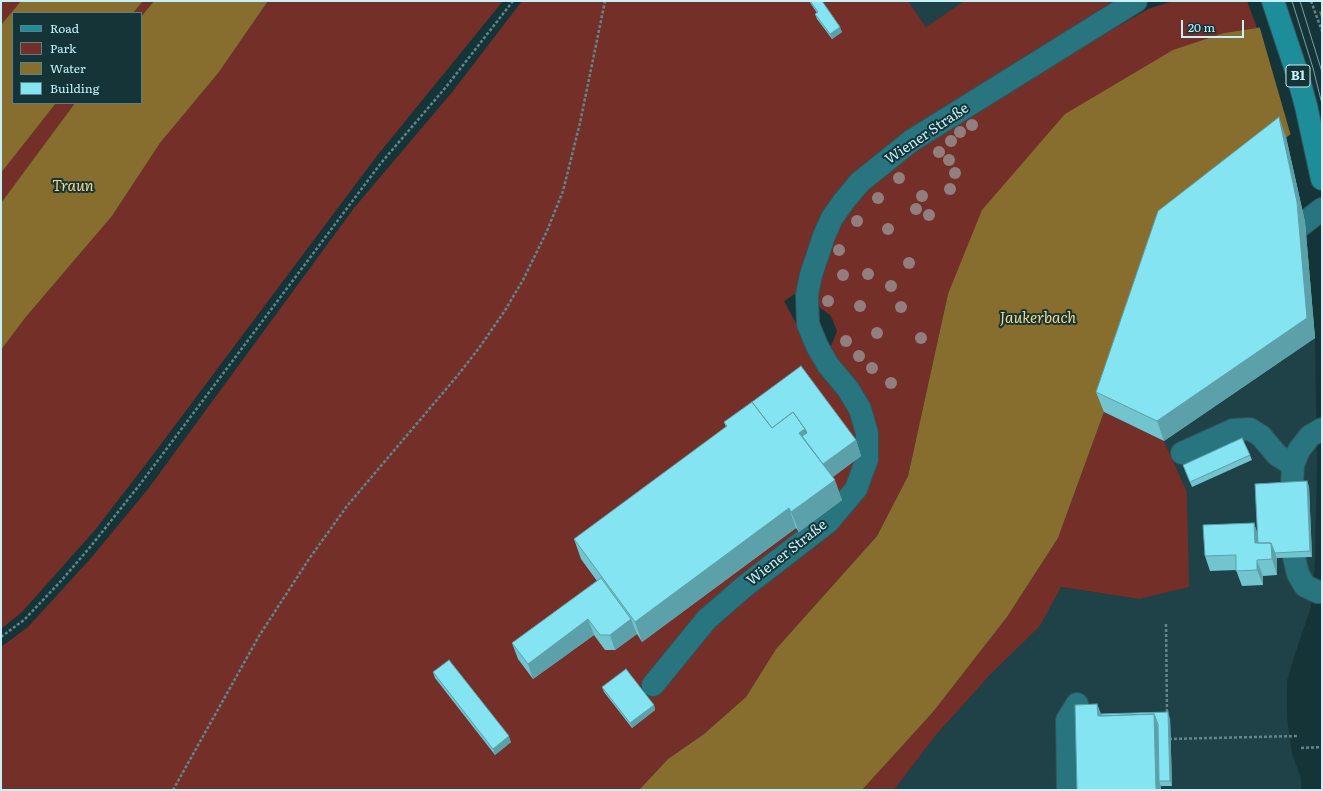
<!DOCTYPE html>
<html>
<head>
<meta charset="utf-8">
<style>
  body { margin:0 }
  #map { position:relative; width:1323px; height:791px; overflow:hidden; background:#153438; font-family:Literata,serif }
  canvas { display:block }
  .frame { position:absolute; inset:0; border:2px solid #c5f1f8; pointer-events:none }
  .legend { position:absolute; left:12px; top:12px; width:130px; height:92px; box-sizing:border-box; background:#153438; border:1px solid #5b8085; margin:0; padding:5px 7px; list-style:none; font-size:12px; color:#c5f1f8 }
  .legend li { display:flex; align-items:center; gap:8px; height:20px }
  .legend b { width:20px; border:1px solid #5b8085 }
  .scale { position:absolute; left:1181px; top:20px; width:63px; height:18px; box-sizing:border-box; border:2px solid #c5f1f8; border-top:0; padding-left:5px; font-size:12px; line-height:14px; white-space:nowrap; color:#c5f1f8; -webkit-text-stroke:3px #153438; paint-order:stroke }
</style>
</head>
<body>
<div id="map">
<canvas width="1323" height="791"></canvas>
<div class="frame"></div>
<ul class="legend">
<li><b style="height:5px;background:#1e8d9a"></b>Road</li>
<li><b style="height:11px;background:#742f29"></b>Park</li>
<li><b style="height:11px;background:#876e2f"></b>Water</li>
<li><b style="height:11px;background:#84e4f1"></b>Building</li>
</ul>
<div class="scale">20 m</div>
</div>
<script>
const context = document.querySelector('canvas').getContext('2d');
context.lineJoin = 'round';
function fill(path, color) {
  context.fillStyle = color;
  context.fill(path, 'evenodd');
}
function toPath(rows) {
  const path = new Path2D();
  for (const r of rows) {
    path.moveTo(r[0], r[1]);
    for (let i = 2; i < r.length; i += 2) path.lineTo(r[i], r[i + 1]);
  }
  return path;
}
function stroke(path, color, width, dash) {
  context.strokeStyle = color;
  context.lineWidth = width;
  context.lineCap = dash ? 'butt' : 'round';
  context.setLineDash(dash || []);
  context.stroke(path);
}
function label(font, color, halo, rows, align = 'center') {
  context.font = font + ' Literata,serif';
  context.lineWidth = 4;
  context.setLineDash([]);
  context.textBaseline = 'middle';
  context.strokeStyle = halo;
  context.fillStyle = color;
  for (const [text, x, y, turn = 0] of rows) {
    context.save();
    context.translate(x, y);
    context.rotate((+turn || 0) * Math.PI / 180);
    context.textAlign = isNaN(turn) ? turn : align;
    if (halo) context.strokeText(text, 0, 0);
    context.fillText(text, 0, 0);
    context.restore();
  }
}
fill(toPath([
  [908,1,964,1,926,27],
  [1315,338,1317,465,1315,561,1312,599,1310,610,1296,651,1287,681,1287,717,1292,754,1301,778,1301,790,894,790,936,735,990,675,1040,626,1061,587,1139,599,1187,492,1164,441]
]), '#1e4247');
fill(toPath([
  [1,1,21,1,1,25],
  [143,1,154,1,141,17,141,13,133,13],
  [268,1,503,1,376,157,146,464,95,530,22,612,1,629,1,350,25,318,112,216,160,143,219,72],
  [522,1,908,1,926,27,964,1,1113,1,966,98,852,176,798,292,784,301,792,316,824,369,836,363,831,346,837,331,831,316,818,306,816,294,829,253,841,222,867,188,916,149,1064,58,1148,9,1173,1,1247,1,1257,28,1224,33,948,294,908,476,877,536,776,649,746,697,704,734,668,759,639,790,1,790,1,647,28,627,91,558,148,489,354,208,453,91],
  [56,103,75,103,1,203,1,173],
  [1104,412,1164,441,1187,492,1189,587,1139,599,1061,587,1040,626,990,675,936,735,894,790,862,790,933,712,1007,617,1058,538]
]), '#742f29');
fill(toPath([
  [21,1,143,1,133,13,13,13,13,103,56,103,1,173,1,25],
  [154,1,268,1,219,72,160,143,112,216,25,318,1,350,1,203,75,103,141,103,141,17],
  [1322,11,1322,110,1165,231,1104,412,1058,538,1007,617,933,712,862,790,639,790,668,759,704,734,746,697,776,649,877,536,908,476,948,294,982,210,1065,114,1173,50,1224,33,1257,28]
]), '#876e2f');
fill(toPath([
  [1318,9,1322,20,1322,112,1291,136,1259,25]
]), '#153438');
const minor = toPath([
  [1282,240,1322,209],
  [1182,453,1233,430,1250,429,1261,436,1277,455,1293,465],
  [1292,487,1293,465,1299,450,1310,436,1322,429],
  [1294,557,1298,574,1305,586,1318,592,1322,592],
  [653,685,707,619,745,586,828,522,856,489,867,459,867,433,860,409,848,389,828,365,817,346,808,324,807,295,811,275,824,236,832,218,844,201,860,182,911,141,1136,1],
  [1068,790,1067,720,1077,704]
]);
const major = toPath([
  [1273,1,1297,73,1306,106,1322,179]
]);
stroke(minor, '#335357', 24);
stroke(major, '#335357', 24);
stroke(toPath([
  [1311,1,1322,31],
  [1166,624,1167,714],
  [1,637,24,620,61,581,91,546,141,483,381,163,446,87,513,1],
  [1169,739,1298,736],
  [1301,748,1322,747],
  [173,790,259,636,309,559,347,506,458,375,479,348,504,312,523,280,547,231,563,191,580,123,605,1]
]), '#60858a', 2.5, [3, 2]);
stroke(minor, '#29757f', 22);
stroke(major, '#1e8d9a', 22);
stroke(toPath([
  [1292,1,1313,68,1322,104],
  [1300,1,1322,72]
]), '#79a0a6', 1);
context.fillStyle = '#927f7d';
for (const [x, y] of [
  [972,125],
  [960,132],
  [951,141],
  [939,152],
  [949,160],
  [955,173],
  [899,178],
  [950,189],
  [922,196],
  [878,198],
  [916,209],
  [929,215],
  [857,221],
  [888,229],
  [839,250],
  [909,263],
  [868,274],
  [843,275],
  [891,286],
  [828,301],
  [860,306],
  [901,307],
  [877,333],
  [921,338],
  [846,341],
  [859,356],
  [872,368],
  [891,383]
]) {
  context.beginPath();
  context.arc(x, y, 6, 0, 2 * Math.PI);
  context.fill();
}
fill(toPath([
  [809,1,822,1,842,32,832,39,817,19,815,14,817,13],
  [1286,137,1305,222,1315,338,1164,441,1104,412,1096,392],
  [724,422,856,440,861,456,832,477,842,500,799,532,796,528,642,642,637,634,615,650,605,650,594,635,533,679,518,659,512,643,597,581,581,559,574,539,726,427],
  [1250,455,1252,460,1192,487,1183,465],
  [1307,481,1309,487,1312,557,1277,558,1277,575,1263,576,1263,585,1242,586,1236,570,1210,571,1205,556,1254,523,1257,533],
  [433,672,511,742,495,755,435,678],
  [602,687,654,705,655,710,632,728,604,692],
  [1097,704,1101,714,1170,718,1172,786,1161,786,1161,790,1077,790]
]), '#72c4cf');
fill(toPath([
  [840,27,842,32,832,39,830,34],
  [1279,117,1286,137,1305,222,1315,338,1164,441,1157,421],
  [805,429,812,449,799,433],
  [856,440,861,456,828,481,822,465],
  [835,480,842,500,799,532,791,512],
  [1307,481,1309,487,1312,557,1310,551],
  [789,508,796,528,642,642,635,622],
  [1254,523,1259,538,1260,553,1255,543],
  [1271,543,1277,558,1277,575,1272,559],
  [1257,560,1263,576,1263,585,1257,570],
  [588,619,594,635,533,679,528,664],
  [631,619,637,634,615,650,610,635],
  [1097,704,1103,720,1098,716],
  [654,705,655,710,632,728,630,723],
  [1168,712,1170,718,1172,786,1170,781],
  [1154,714,1159,730,1159,781,1161,786,1161,790,1156,790],
  [509,736,511,742,495,755,493,749]
]), '#5ca0a9');
const building = toPath([
  [810,1,822,1,840,27,830,34,815,14,818,12,810,1],
  [1279,117,1297,202,1307,318,1157,421,1096,392,1158,211,1279,117],
  [801,366,856,440,823,464,802,436,807,433,805,429,793,412,772,428,752,402,801,366],
  [752,402,772,428,793,412,805,429,799,433,835,480,791,512,789,508,635,622,574,539,727,426,724,422,752,402],
  [1242,438,1250,455,1190,482,1183,465,1242,438],
  [1307,481,1310,551,1275,553,1271,543,1258,543,1255,484,1307,481],
  [1254,523,1255,543,1271,543,1272,559,1257,560,1257,570,1236,571,1236,555,1205,556,1203,525,1254,523],
  [601,578,631,619,610,635,600,635,588,619,528,664,512,643,601,578],
  [449,660,509,736,493,749,433,672,449,660],
  [626,669,654,705,630,723,602,687,626,669],
  [1097,704,1098,716,1154,714,1156,790,1077,790,1075,705,1097,704],
  [1168,712,1170,781,1159,781,1158,724,1154,714,1101,716,1101,714,1168,712]
]);
fill(building, '#84e4f1');
stroke(building, '#5ca0a9', 1);
for (const [x, y, w] of [
  [1298,76,24]
]) {
  const box = new Path2D();
  box.roundRect(x - w / 2, y - 11, w, 22, 3);
  context.fillStyle = '#153438';
  context.fill(box);
  stroke(box, '#c5f1f8', 1);
}
label('bold 13px', '#c5f1f8', null, [
  ["B1",1298,76]
]);
label('14px', '#c5f1f8', '#153438', [
  ["Wiener Straße",927,134,-34],
  ["Wiener Straße",787,553,-38]
]);
label('italic 15px', '#f9d787', '#153438', [
  ["Traun",73,187],
  ["Jaukerbach",1038,319]
]);
</script>
</body>
</html>
